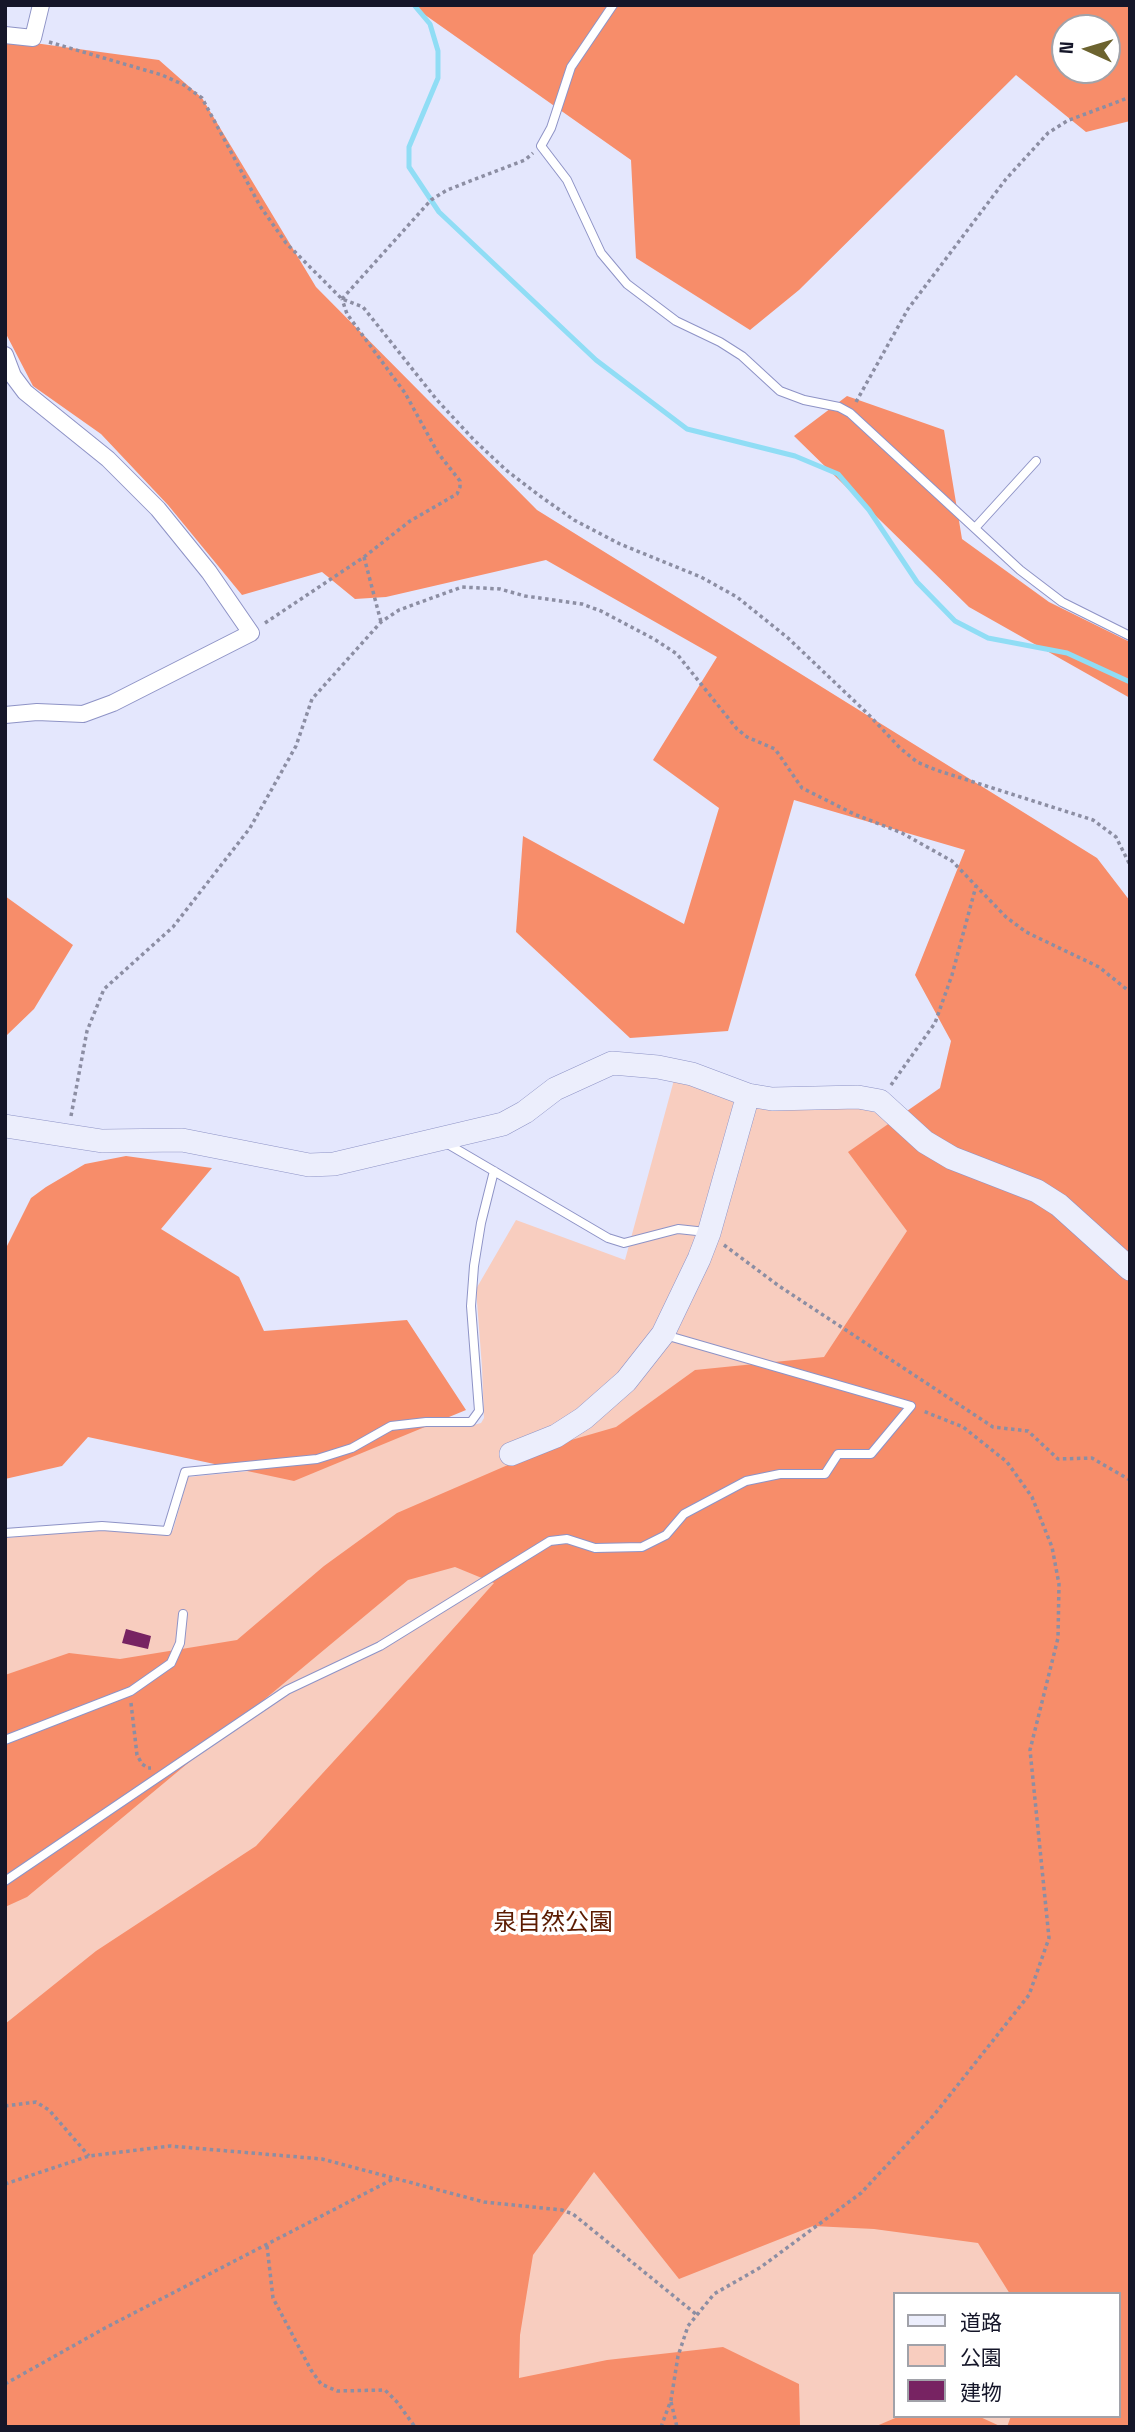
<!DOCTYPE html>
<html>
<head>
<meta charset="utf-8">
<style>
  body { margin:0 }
  #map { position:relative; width:1135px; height:2432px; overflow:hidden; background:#e4e7fd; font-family:"Space Grotesk","Noto Sans JP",sans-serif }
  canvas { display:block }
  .frame { position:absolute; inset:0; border:7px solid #151629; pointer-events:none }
  .legend { position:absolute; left:893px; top:2292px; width:228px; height:126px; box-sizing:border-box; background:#fff; border:2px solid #a1a2a9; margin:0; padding:9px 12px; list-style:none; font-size:21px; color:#151629 }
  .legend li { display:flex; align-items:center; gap:14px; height:35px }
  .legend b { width:35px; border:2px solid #a1a2a9 }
  .north { position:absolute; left:1051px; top:14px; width:70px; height:70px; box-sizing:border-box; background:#fff; border:2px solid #a1a2a9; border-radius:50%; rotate:274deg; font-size:19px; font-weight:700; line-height:28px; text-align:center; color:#151629 }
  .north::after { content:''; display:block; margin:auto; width:24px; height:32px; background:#6c632f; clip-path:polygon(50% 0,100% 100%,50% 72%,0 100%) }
</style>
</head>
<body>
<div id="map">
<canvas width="1135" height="2432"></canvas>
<div class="frame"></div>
<ul class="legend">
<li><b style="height:9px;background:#eceefc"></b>道路</li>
<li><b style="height:19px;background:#f8cdbf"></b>公園</li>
<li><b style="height:19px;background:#772362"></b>建物</li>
</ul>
<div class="north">N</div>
</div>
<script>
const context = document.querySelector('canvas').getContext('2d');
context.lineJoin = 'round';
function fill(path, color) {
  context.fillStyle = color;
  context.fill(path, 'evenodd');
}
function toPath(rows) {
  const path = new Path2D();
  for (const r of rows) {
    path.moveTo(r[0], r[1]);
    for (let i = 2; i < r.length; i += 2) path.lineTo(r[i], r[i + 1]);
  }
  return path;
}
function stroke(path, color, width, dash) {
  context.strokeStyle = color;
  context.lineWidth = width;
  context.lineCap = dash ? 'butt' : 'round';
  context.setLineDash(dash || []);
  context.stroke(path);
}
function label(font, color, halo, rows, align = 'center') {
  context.font = font + ' "Space Grotesk","Noto Sans JP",sans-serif';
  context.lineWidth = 7;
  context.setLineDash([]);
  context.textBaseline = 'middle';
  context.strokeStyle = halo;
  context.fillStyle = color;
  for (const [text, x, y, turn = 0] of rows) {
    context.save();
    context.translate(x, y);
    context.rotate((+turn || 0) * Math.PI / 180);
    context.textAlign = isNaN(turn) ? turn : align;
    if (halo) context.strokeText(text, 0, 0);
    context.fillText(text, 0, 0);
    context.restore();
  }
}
fill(toPath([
  [674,1080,858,1106,879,1114,1036,1199,1130,2427,5,2427,5,1538,101,1529,165,1535,170,1534,173,1530,188,1477,299,1466,426,1425,470,1426,481,1423,484,1418,482,1367,476,1289,516,1220,625,1260],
  [895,2294,1119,2294,1119,2416,895,2416]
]), '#f8cdbf');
fill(toPath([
  [411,5,1130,5,1130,121,1086,132,1016,75,799,290,750,330,636,258,631,160],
  [1065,28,1107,28,1107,70,1065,70],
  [5,39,159,60,202,98,316,287,537,510,1097,858,1130,901,1130,2427,1007,2427,1011,2416,1119,2416,1119,2294,1010,2294,978,2243,874,2229,813,2226,679,2279,594,2172,533,2255,520,2335,519,2378,607,2360,723,2347,799,2384,800,2425,802,2427,5,2427,5,2024,96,1951,256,1846,376,1715,494,1583,455,1567,408,1580,27,1897,5,1907,5,1675,69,1653,120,1659,237,1640,324,1566,397,1513,554,1445,616,1427,695,1370,824,1357,907,1231,848,1152,940,1088,951,1041,915,975,965,850,794,800,728,1031,630,1038,516,932,523,836,684,924,719,808,653,760,717,657,546,560,386,597,355,599,322,572,242,595,168,505,101,434,33,386,5,332],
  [847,396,944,430,962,539,1049,602,1130,642,1130,698,969,607,794,436],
  [5,896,73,945,34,1009,7,1035,5,1034],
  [126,1156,212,1168,161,1229,239,1277,264,1331,407,1320,466,1410,294,1481,88,1437,62,1466,5,1479,5,1250,31,1198,46,1187,85,1164],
  [900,2416,978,2416,1002,2427,874,2427]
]), '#f78d6a');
stroke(toPath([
  [414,5,430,24,438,51,438,78,409,147,409,167,439,212,596,360,687,429,795,456,838,474,869,510,917,582,955,621,988,638,1067,653,1130,682]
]), '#90ddf5', 5);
fill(toPath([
  [126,1629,151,1636,148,1649,122,1643]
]), '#772362');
const lane = toPath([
  [613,5,571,67,551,128,541,146,567,180,601,253,627,284,676,321,720,342,742,356,780,391,804,400,839,407,850,413,1020,570,1062,602,1130,636],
  [975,528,1036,461],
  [446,1143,608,1238,624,1243,678,1229,706,1232],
  [5,1533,102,1526,167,1531,185,1472,317,1459,352,1448,391,1426,426,1422,471,1422,479,1411,471,1306,474,1266,481,1223,494,1171],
  [5,1740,131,1691,171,1663,180,1643,183,1614],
  [5,1881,287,1690,380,1646,550,1541,567,1539,595,1548,642,1547,666,1535,684,1514,746,1481,780,1474,825,1474,838,1454,871,1454,911,1406,665,1335]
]);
const street = toPath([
  [5,35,33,38,41,5],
  [5,355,13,376,25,392,108,459,158,509,209,572,251,633,113,703,83,714,37,712,5,715]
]);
const secondary = toPath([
  [5,1126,102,1141,182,1140,309,1165,334,1164,503,1124,525,1112,555,1089,612,1063,658,1067,692,1074,748,1095,772,1099,858,1097,880,1101,925,1142,952,1158,1037,1191,1059,1205,1130,1269],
  [511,1454,556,1436,584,1418,626,1381,663,1334,699,1259,709,1233,748,1095]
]);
stroke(lane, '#8e93c6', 10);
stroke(street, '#8e93c6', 18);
stroke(secondary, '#8e93c6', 24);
stroke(toPath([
  [49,42,162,75,184,85,202,98,260,206,286,243,342,299,363,307,437,400,474,440,506,470,540,496,574,520,620,544,701,577,737,597,788,638,868,714,900,748,917,762,936,770,1093,820,1116,837,1130,865],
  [342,299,431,200,447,190,525,160,533,153],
  [856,402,908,309,1006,179,1048,133,1067,121,1130,97],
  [364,557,381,622],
  [265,623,364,557,410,521,457,494,460,487,460,481,438,453,405,393,347,314,342,299],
  [891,1085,935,1023,952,975,976,886],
  [71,1116,87,1031,104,989,173,927,250,828,296,746,312,699,381,622,399,610,462,587,500,589,525,596,582,604,601,611,654,639,677,654,737,729,747,737,775,749,802,788,854,814,902,833,952,861,1006,917,1026,932,1099,967,1130,992],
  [724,1245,779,1286,993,1427,1028,1431,1058,1459,1092,1458,1130,1480],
  [131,1703,137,1755,142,1764,148,1768,151,1768],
  [5,2106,36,2102,49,2110,89,2156],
  [5,2184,89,2156,170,2146,322,2159,484,2202,562,2210,573,2214,697,2315],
  [267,2246,273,2298,311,2370,321,2384,337,2391,385,2390,397,2402,415,2427],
  [5,2384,105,2328,395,2178],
  [671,2402,677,2427],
  [661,2427,671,2400,678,2356,688,2326,714,2294,761,2267,861,2193,934,2115,1029,1995,1049,1938,1030,1750,1058,1638,1059,1584,1052,1547,1032,1497,1007,1462,963,1427,923,1411]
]), '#8c8ea3', 3.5, [3.5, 3.5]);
stroke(lane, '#fff', 8);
stroke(street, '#fff', 16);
stroke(secondary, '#eceefc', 23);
label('24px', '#5b1b01', '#fff', [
  ["泉自然公園",553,1923]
]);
</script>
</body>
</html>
